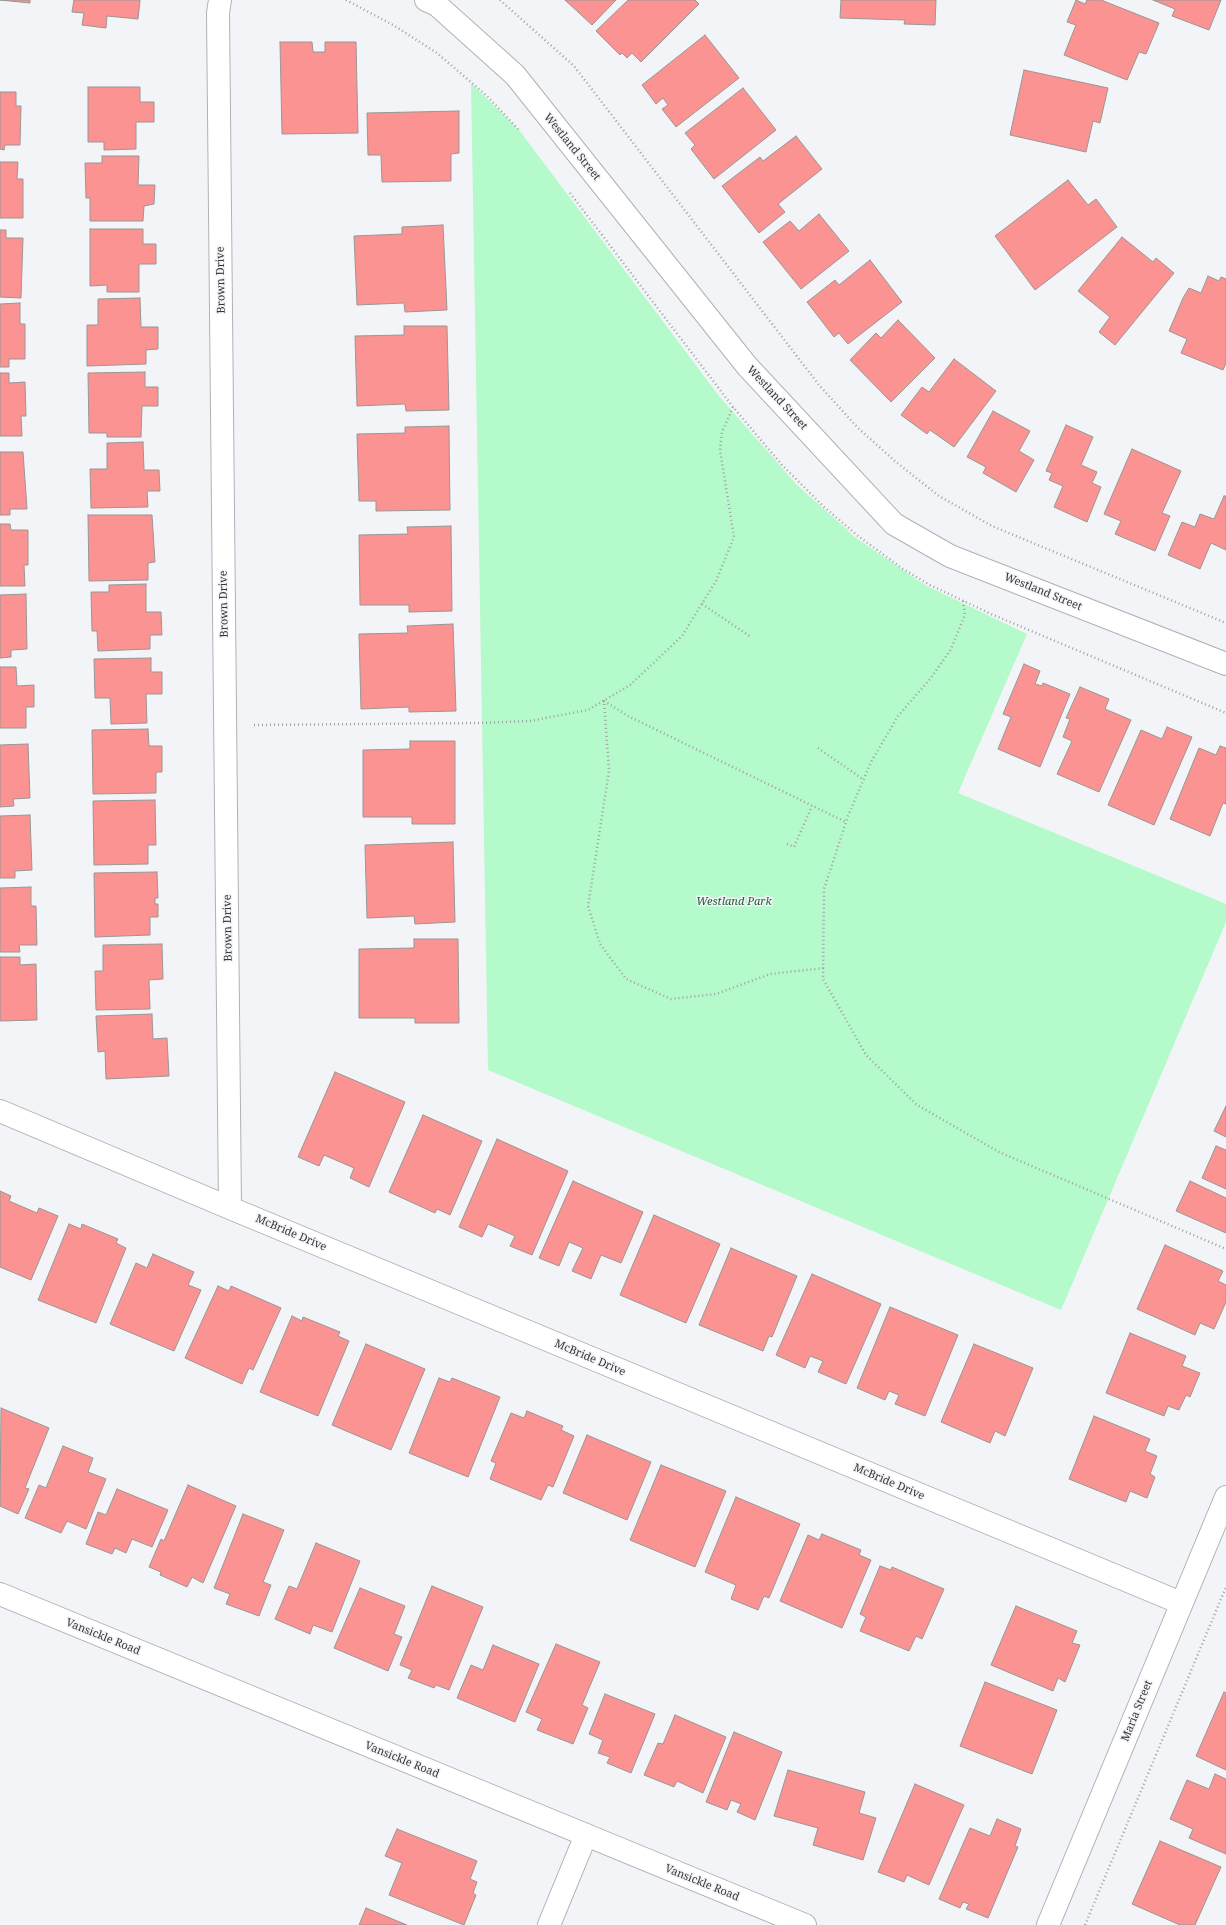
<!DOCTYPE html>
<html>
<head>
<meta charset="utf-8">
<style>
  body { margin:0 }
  canvas { display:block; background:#f3f4f7 }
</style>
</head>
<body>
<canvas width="1226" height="1925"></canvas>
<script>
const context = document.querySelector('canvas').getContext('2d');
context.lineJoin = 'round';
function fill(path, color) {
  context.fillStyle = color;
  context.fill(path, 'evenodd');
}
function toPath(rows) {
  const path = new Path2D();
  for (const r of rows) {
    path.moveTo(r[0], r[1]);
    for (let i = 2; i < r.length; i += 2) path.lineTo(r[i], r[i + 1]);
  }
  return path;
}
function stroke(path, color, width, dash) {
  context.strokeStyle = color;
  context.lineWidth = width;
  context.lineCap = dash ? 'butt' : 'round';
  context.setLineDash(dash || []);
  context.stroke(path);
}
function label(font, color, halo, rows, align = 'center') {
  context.font = font + ' "Noto Serif",serif';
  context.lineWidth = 3;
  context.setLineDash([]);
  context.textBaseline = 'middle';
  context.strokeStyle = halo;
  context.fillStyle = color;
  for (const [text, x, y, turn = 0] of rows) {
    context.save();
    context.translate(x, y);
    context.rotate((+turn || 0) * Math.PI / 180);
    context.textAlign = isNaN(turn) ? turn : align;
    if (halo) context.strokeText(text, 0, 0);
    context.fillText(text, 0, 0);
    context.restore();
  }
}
fill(toPath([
  [471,83,519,130,719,396,797,485,856,538,925,585,1027,634,958,793,1226,904,1226,922,1061,1310,488,1070]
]), '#b4faca');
const building = toPath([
  [0,0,30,0,30,3,0,0],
  [74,0,140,0,138,19,107,16,106,28,82,25,84,13,72,12,74,0],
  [565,0,616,0,592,25,565,0],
  [628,0,695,0,699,4,641,62,632,53,627,58,622,53,620,55,596,31,628,0],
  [841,0,936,0,935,25,904,24,905,20,840,18,841,0],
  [1076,0,1085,4,1087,0,1101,0,1159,23,1146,54,1139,52,1127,80,1064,55,1076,25,1067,22,1076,0],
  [1153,0,1221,0,1209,30,1172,16,1175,9,1153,0],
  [705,35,739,78,676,127,662,109,668,105,663,98,656,104,642,85,705,35],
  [280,42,312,42,313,52,325,52,325,42,356,42,358,133,282,134,280,42],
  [1024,70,1108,88,1100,123,1093,121,1086,152,1010,135,1024,70],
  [88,87,140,87,140,102,154,102,154,122,136,122,136,149,104,150,104,142,88,142,88,87],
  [743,88,776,130,714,179,691,149,695,145,685,133,743,88],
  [0,92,16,92,16,106,21,106,20,145,5,145,4,150,0,149,0,92],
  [459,111,459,153,451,154,451,181,382,182,381,155,368,155,367,113,459,111],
  [796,136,822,169,778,204,785,212,759,233,722,186,760,157,763,161,796,136],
  [102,156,139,156,138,185,155,185,154,204,144,206,143,221,90,221,90,198,86,198,85,163,102,163,102,156],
  [0,162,18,162,17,179,23,179,23,218,0,218,0,162],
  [1068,180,1088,205,1096,199,1117,227,1035,290,995,236,1068,180],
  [819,214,849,251,801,289,763,242,790,221,799,231,819,214],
  [443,225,447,310,405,312,404,303,357,305,354,236,402,234,402,227,443,225],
  [90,229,143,229,143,244,156,244,156,264,139,264,139,292,107,292,107,285,90,286,90,229],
  [0,230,6,230,6,238,23,238,21,298,0,297,0,230],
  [1122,237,1153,262,1156,258,1174,273,1115,345,1099,332,1110,317,1078,291,1122,237],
  [870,260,902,302,848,344,839,333,834,337,807,302,835,280,839,285,870,260],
  [1208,276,1219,281,1221,277,1226,279,1226,363,1223,370,1181,353,1187,339,1169,331,1183,298,1189,288,1201,293,1208,276],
  [140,298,141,327,158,327,158,349,146,350,146,364,87,366,87,325,98,325,98,299,140,298],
  [20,303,20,324,25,324,25,359,9,359,9,367,0,367,0,304,20,303],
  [898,320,935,358,891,402,850,360,876,333,881,338,898,320],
  [404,326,447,326,449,410,406,411,405,404,357,406,355,336,404,335,404,326],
  [954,359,996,391,954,447,930,430,927,434,901,415,922,387,929,392,954,359],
  [145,372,145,387,158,387,158,406,142,406,141,437,107,437,107,433,89,433,88,373,145,372],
  [0,373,9,373,9,383,25,382,26,416,21,416,22,436,0,436,0,373],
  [993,411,1030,431,1019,451,1034,460,1016,492,983,473,986,467,967,457,993,411],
  [1066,425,1093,437,1081,465,1097,472,1092,483,1101,487,1087,522,1054,507,1063,486,1049,480,1052,473,1046,471,1066,425],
  [449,426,450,510,376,511,376,501,359,501,357,434,405,433,405,427,449,426],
  [143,442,144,470,159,470,160,491,147,491,148,507,91,508,90,469,107,469,107,443,143,442],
  [1132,449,1181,471,1162,513,1170,516,1155,551,1115,534,1121,521,1104,514,1132,449],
  [0,452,23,452,27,509,10,509,10,515,0,515,0,452],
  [1224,496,1226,496,1226,550,1211,543,1200,569,1168,555,1182,522,1195,527,1200,514,1214,519,1224,496],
  [88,515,152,515,155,562,148,563,148,580,89,581,88,515],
  [0,524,10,524,11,530,28,530,28,565,24,565,25,586,0,586,0,524],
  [451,526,452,611,409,612,409,605,360,605,359,535,408,534,407,527,451,526],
  [146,584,146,612,161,612,162,635,150,635,150,649,98,651,97,631,92,631,91,592,109,592,109,585,146,584],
  [26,594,27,649,11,650,11,657,0,658,0,595,26,594],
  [453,624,456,711,409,712,409,707,361,709,359,634,408,633,407,626,453,624],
  [151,658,151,672,162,672,162,694,146,694,147,723,111,724,110,698,95,698,94,659,151,658],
  [1024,664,1040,671,1035,684,1042,686,1043,683,1070,694,1040,767,998,749,1011,717,1003,714,1024,664],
  [0,667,16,667,17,686,34,685,34,707,26,707,26,728,0,728,0,667],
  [1080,687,1109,699,1105,709,1131,720,1099,792,1057,774,1072,741,1063,737,1070,719,1066,718,1080,687],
  [1167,727,1192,737,1154,825,1108,805,1141,730,1162,739,1167,727],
  [148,729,149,746,162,746,162,772,156,772,156,793,93,794,92,730,148,729],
  [410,741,455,741,455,824,412,824,412,817,363,817,363,750,410,749,410,741],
  [28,744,30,798,13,799,14,806,0,807,0,745,28,744],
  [1220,746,1226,748,1226,804,1223,803,1210,836,1170,819,1199,748,1216,755,1220,746],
  [155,800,156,845,148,845,148,864,94,865,93,801,155,800],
  [30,815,32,870,15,871,15,878,0,878,0,816,30,815],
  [453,842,455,922,415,924,414,916,367,918,365,845,453,842],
  [157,872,158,898,155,898,155,904,158,904,158,917,150,917,150,935,95,937,94,873,157,872],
  [31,887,31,906,36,906,37,945,19,945,20,952,0,952,0,888,31,887],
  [414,939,458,939,459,1023,415,1023,415,1018,359,1018,359,949,414,948,414,939],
  [162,944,163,979,149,980,150,1009,96,1010,95,971,103,971,103,945,162,944],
  [0,957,20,957,20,965,36,964,37,1020,0,1021,0,957],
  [152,1014,153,1039,167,1038,169,1076,106,1079,105,1051,98,1052,96,1016,152,1014],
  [335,1072,405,1102,369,1187,350,1178,354,1168,324,1155,319,1166,298,1157,335,1072],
  [1226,1106,1226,1137,1214,1131,1226,1106],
  [423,1115,482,1141,450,1215,437,1209,435,1213,389,1192,423,1115],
  [497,1139,568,1171,532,1255,510,1246,515,1236,488,1224,482,1237,459,1227,497,1139],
  [1216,1146,1226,1150,1226,1189,1202,1178,1216,1146],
  [573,1181,643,1212,621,1263,601,1255,591,1279,572,1271,583,1248,569,1242,559,1266,539,1258,573,1181],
  [1190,1181,1226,1198,1226,1233,1176,1211,1190,1181],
  [0,1191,11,1196,9,1201,37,1213,39,1208,58,1216,31,1280,0,1267,0,1191],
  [654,1215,720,1244,686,1323,620,1295,654,1215],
  [69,1224,81,1229,82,1224,118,1239,116,1243,126,1248,96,1323,38,1300,69,1224],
  [1165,1245,1223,1271,1218,1281,1226,1285,1226,1302,1214,1329,1200,1323,1195,1335,1137,1309,1165,1245],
  [731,1248,797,1276,772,1337,769,1336,763,1351,699,1325,731,1248],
  [153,1254,194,1272,188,1285,201,1290,174,1351,110,1324,136,1263,147,1268,153,1254],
  [812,1274,881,1304,846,1384,818,1372,823,1361,810,1356,805,1368,776,1355,812,1274],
  [218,1286,229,1291,231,1286,281,1308,253,1370,249,1368,242,1384,185,1358,218,1286],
  [890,1307,958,1335,925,1416,895,1404,899,1395,889,1391,885,1400,857,1388,890,1307],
  [292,1316,302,1321,303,1317,340,1332,338,1336,349,1341,318,1416,260,1392,292,1316],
  [1130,1333,1186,1356,1182,1366,1200,1373,1190,1397,1186,1395,1179,1410,1168,1406,1164,1416,1106,1393,1130,1333],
  [366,1344,425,1369,391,1450,332,1425,366,1344],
  [974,1344,1033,1368,1005,1436,995,1431,990,1443,941,1422,974,1344],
  [439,1378,450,1382,452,1378,500,1397,468,1477,409,1453,439,1378],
  [1,1408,49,1428,25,1488,29,1489,18,1514,0,1506,1,1408],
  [527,1411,563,1426,561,1430,574,1436,553,1487,548,1485,541,1500,490,1479,496,1463,491,1461,511,1413,524,1418,527,1411],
  [1094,1416,1150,1439,1145,1451,1157,1456,1150,1474,1155,1477,1147,1498,1130,1491,1126,1502,1069,1479,1094,1416],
  [587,1435,651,1462,627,1520,563,1493,587,1435],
  [63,1446,93,1458,88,1472,106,1479,86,1529,67,1521,61,1533,25,1518,39,1485,46,1488,63,1446],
  [661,1465,726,1491,695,1567,630,1540,661,1465],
  [188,1485,236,1506,203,1583,192,1577,187,1587,160,1575,161,1572,149,1567,161,1539,164,1541,188,1485],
  [117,1489,168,1510,152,1547,132,1539,126,1553,115,1548,112,1554,86,1544,98,1512,106,1515,117,1489],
  [736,1497,800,1524,769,1598,764,1596,758,1610,731,1599,736,1585,705,1572,736,1497],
  [243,1514,284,1530,263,1582,271,1585,259,1616,226,1604,230,1594,214,1588,243,1514],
  [822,1534,861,1550,859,1555,871,1560,842,1628,780,1601,808,1535,819,1540,822,1534],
  [316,1543,360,1561,332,1632,313,1625,310,1634,275,1619,289,1586,297,1589,316,1543],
  [880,1566,891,1570,892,1567,944,1589,922,1639,916,1636,909,1651,860,1631,866,1617,860,1614,880,1566],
  [432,1586,483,1607,449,1690,436,1685,434,1688,408,1678,412,1670,400,1665,432,1586],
  [360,1588,405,1606,394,1634,402,1637,388,1671,334,1648,360,1588],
  [1016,1606,1077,1631,1072,1643,1080,1645,1065,1682,1058,1678,1053,1691,991,1665,1016,1606],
  [556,1644,600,1662,582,1705,588,1708,573,1744,537,1730,542,1719,526,1712,556,1644],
  [493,1645,539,1664,515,1722,457,1698,471,1665,483,1670,493,1645],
  [985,1682,1057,1710,1032,1774,960,1746,985,1682],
  [1224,1692,1226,1693,1226,1770,1196,1756,1224,1692],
  [605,1694,655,1714,631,1773,607,1763,610,1757,598,1753,603,1740,589,1734,605,1694],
  [675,1715,726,1737,703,1793,677,1781,674,1787,644,1775,658,1743,663,1744,675,1715],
  [734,1732,782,1752,755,1820,737,1812,741,1804,731,1800,727,1810,706,1802,734,1732],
  [788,1770,865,1792,859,1813,876,1818,863,1860,813,1845,818,1828,774,1816,788,1770],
  [1215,1774,1226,1779,1226,1854,1189,1838,1193,1829,1170,1819,1187,1780,1209,1789,1215,1774],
  [915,1784,964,1805,929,1885,907,1875,904,1882,878,1872,915,1784],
  [997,1819,1021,1829,1015,1846,1018,1847,988,1918,966,1909,969,1904,963,1902,960,1908,939,1899,970,1828,990,1836,997,1819],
  [397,1829,477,1861,470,1879,477,1882,473,1893,476,1895,464,1925,389,1895,402,1863,385,1856,397,1829],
  [1160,1841,1221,1867,1195,1925,1180,1925,1132,1904,1160,1841],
  [366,1908,407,1925,359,1925,366,1908]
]);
fill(building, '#fa9391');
stroke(building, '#9a9696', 1);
const minor = toPath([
  [220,0,218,13,230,1208],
  [426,0,437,5,515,75,747,366,894,524,950,556,1226,664],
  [0,1111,230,1208,1181,1603],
  [549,1925,586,1835],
  [1048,1925,1226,1497]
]);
const tertiary = toPath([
  [0,1594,805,1925]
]);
stroke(minor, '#b0b2b5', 24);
stroke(tertiary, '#b0b2b5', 24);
stroke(toPath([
  [346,0,393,25,437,53,487,96,519,130],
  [500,0,574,66,819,385,858,428,896,462,939,496,992,526,1226,623],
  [570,193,733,407,782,465,824,507,858,536,903,569,930,585,991,614,1226,713],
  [963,601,965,615,950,651,930,679,898,716,871,762,848,816,824,889,823,979,866,1055,917,1105,999,1152,1226,1249],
  [702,604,751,637],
  [604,700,609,771,588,906,600,944,626,979,671,999,716,994,770,974,824,968],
  [604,701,628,716,846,822],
  [254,725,478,723,530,721,588,710,630,685,682,636,716,581,734,537,720,450,722,432,733,407],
  [818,748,864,780],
  [787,844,794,847,812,806],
  [1085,1925,1226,1587]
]), '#a0a1a3', 2.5, [1, 3]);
stroke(minor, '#fff', 22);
stroke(tertiary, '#fff', 22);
label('11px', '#363738', '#f3f4f7', [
  ["Westland Street",572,147,51],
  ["Brown Drive",221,280,-91],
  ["Westland Street",777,398,47],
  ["Westland Street",1043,592,22],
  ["Brown Drive",224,604,-91],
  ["Brown Drive",228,928,-91],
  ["McBride Drive",291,1233,23],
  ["McBride Drive",590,1358,23],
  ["McBride Drive",889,1482,23],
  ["Vansickle Road",103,1637,22],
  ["Maria Street",1137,1711,-68],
  ["Vansickle Road",402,1760,22],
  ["Vansickle Road",702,1883,22]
]);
label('italic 11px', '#1a5e37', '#f3f4f7', [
  ["Westland Park",734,902]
]);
</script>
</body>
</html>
